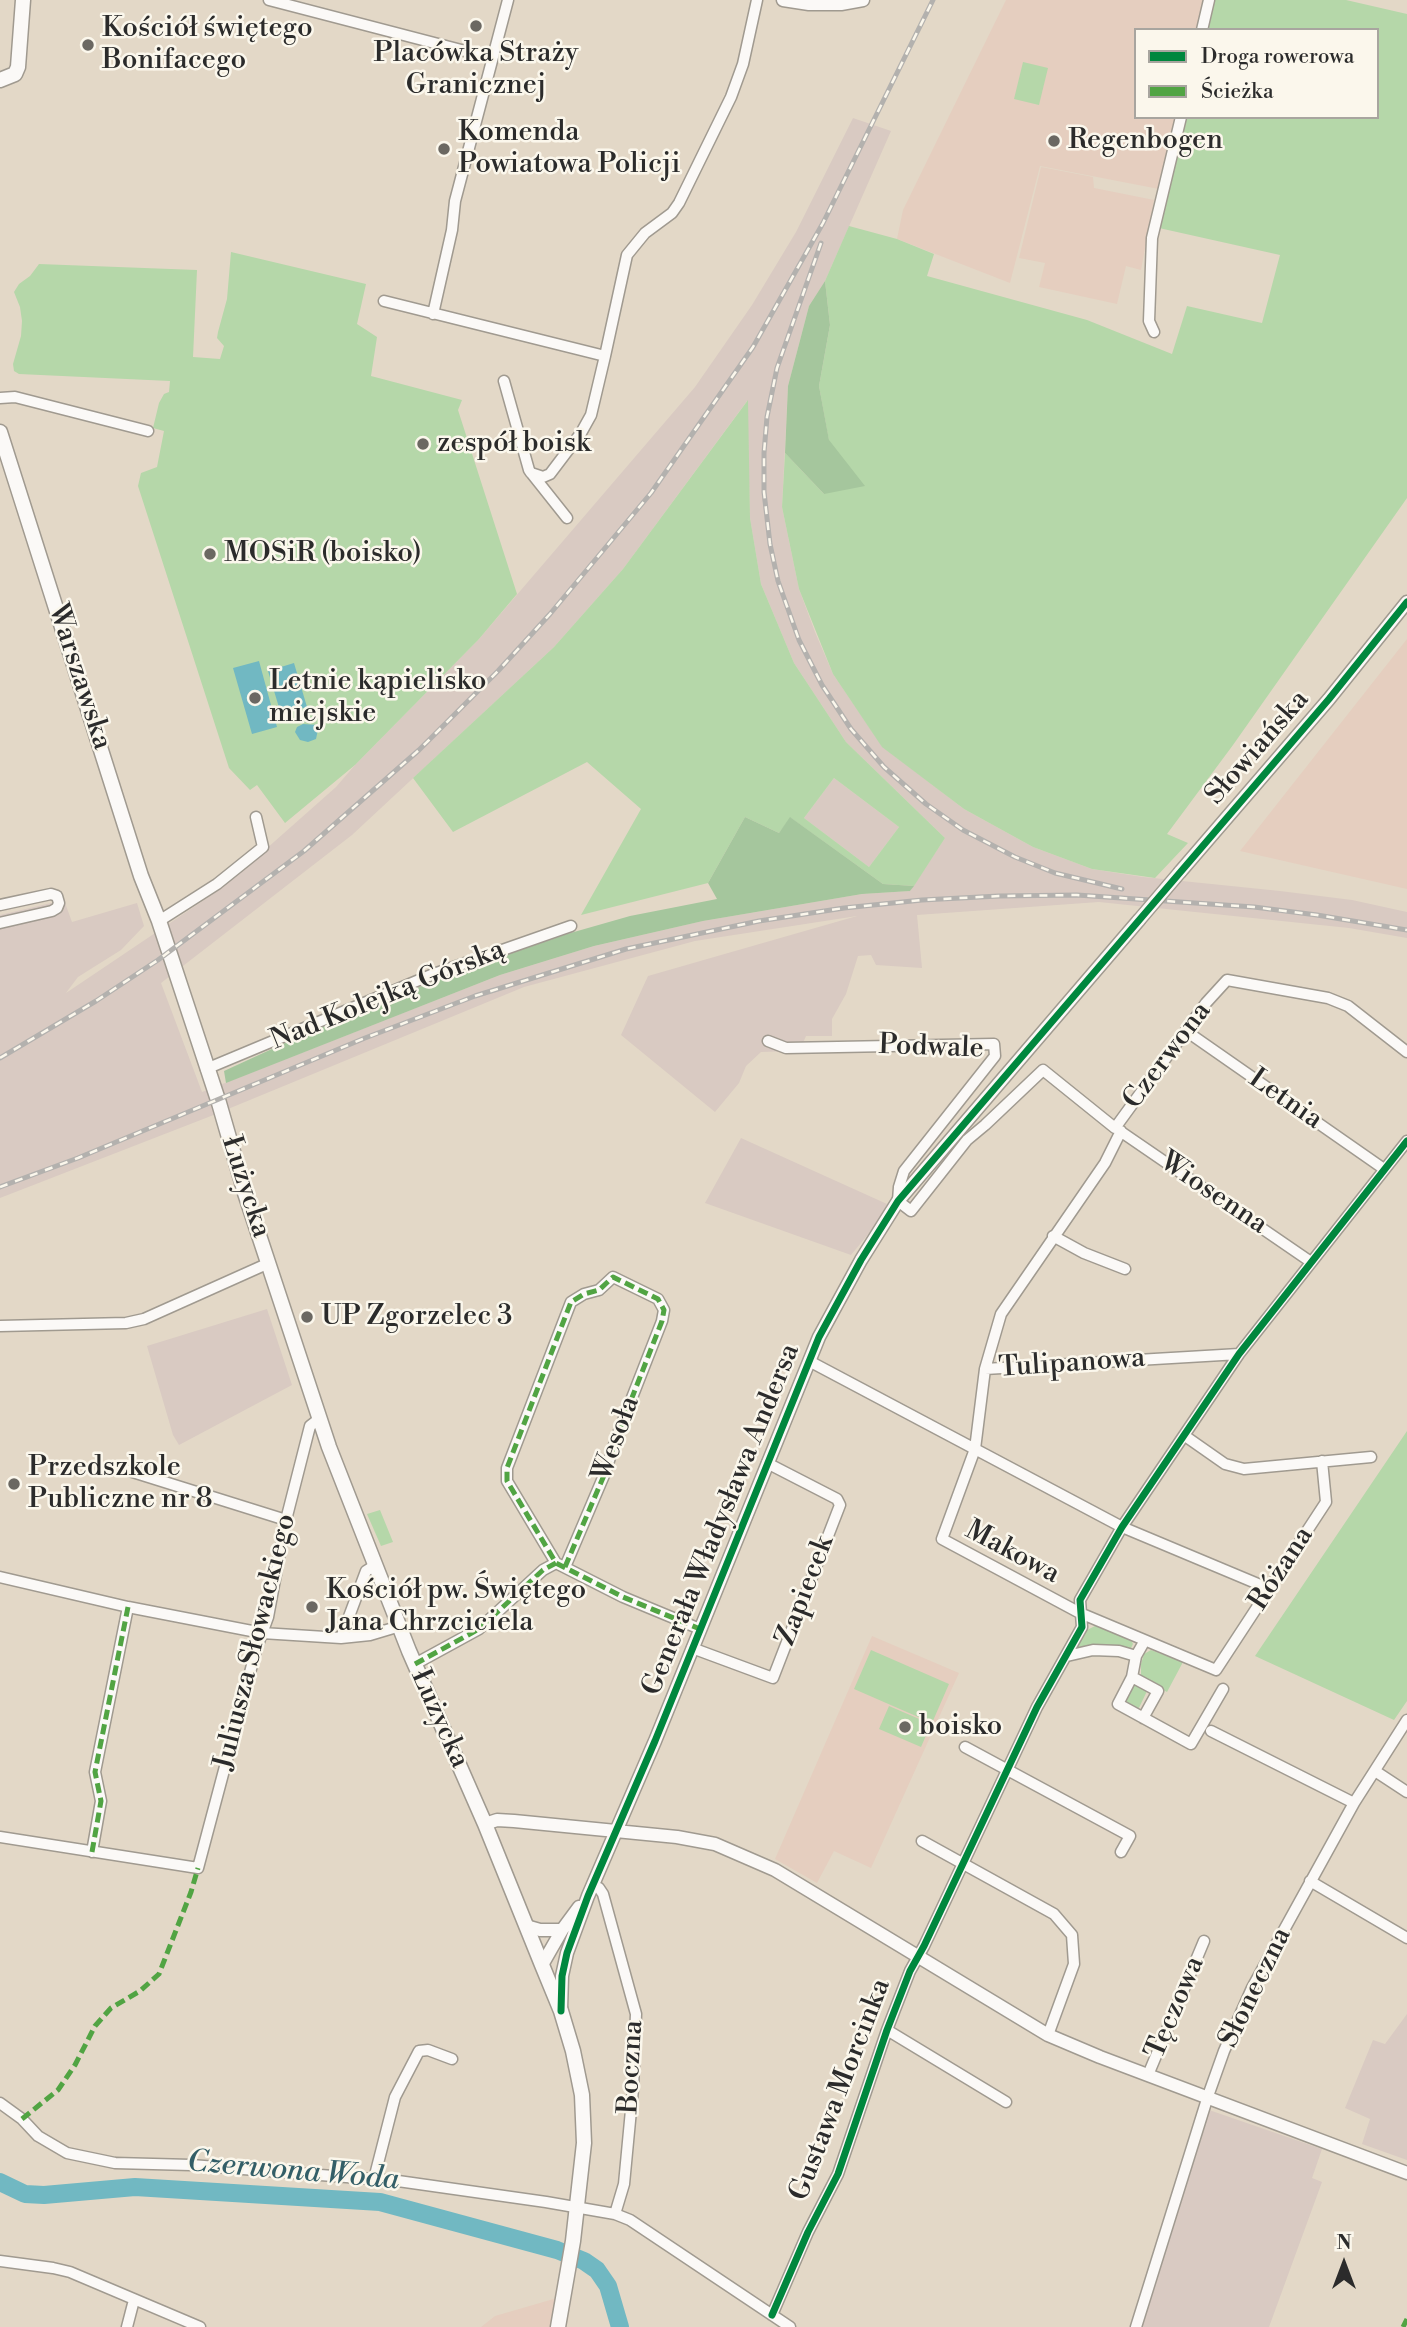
<!DOCTYPE html>
<html>
<head>
<meta charset="utf-8">
<style>
  body { margin:0 }
  #map { position:relative; width:1407px; height:2327px; overflow:hidden; background:#e3d8c7; font-family:"Libre Bodoni",serif }
  canvas { display:block }
  .legend { position:absolute; left:1134px; top:28px; width:245px; height:91px; box-sizing:border-box; background:#fbf7ec; border:2px solid #a8a59f; margin:0; padding:9px 12px; list-style:none; font-size:21px; color:#2b2b2b }
  .legend li { display:flex; align-items:center; gap:14px; height:35px }
  .legend b { width:35px; border:2px solid #a8a59f }
  .north { position:absolute; left:1309px; top:2229px; width:70px; height:70px; -webkit-text-stroke:5px #fbf7ec; paint-order:stroke; rotate:0deg; font-size:19px; font-weight:700; line-height:28px; text-align:center; color:#2b2b2b }
  .north::after { content:''; display:block; margin:auto; width:24px; height:32px; background:#2b2b2b; clip-path:polygon(50% 0,100% 100%,50% 72%,0 100%) }
</style>
</head>
<body>
<div id="map">
<canvas width="1407" height="2327"></canvas>
<ul class="legend">
<li><b style="height:9px;background:#00873e"></b>Droga rowerowa</li>
<li><b style="height:9px;background:#51a443"></b>Ścieżka</li>
</ul>
<div class="north">N</div>
</div>
<script>
const context = document.querySelector('canvas').getContext('2d');
context.lineJoin = 'round';
function fill(path, color) {
  context.fillStyle = color;
  context.fill(path, 'evenodd');
}
function toPath(rows) {
  const path = new Path2D();
  for (const r of rows) {
    path.moveTo(r[0], r[1]);
    for (let i = 2; i < r.length; i += 2) path.lineTo(r[i], r[i + 1]);
  }
  return path;
}
function stroke(path, color, width, dash) {
  context.strokeStyle = color;
  context.lineWidth = width;
  context.lineCap = dash ? 'butt' : 'round';
  context.setLineDash(dash || []);
  context.stroke(path);
}
function label(font, color, halo, rows, align = 'center') {
  context.font = font + ' "Libre Bodoni",serif';
  context.lineWidth = 5;
  context.setLineDash([]);
  context.textBaseline = 'middle';
  context.strokeStyle = halo;
  context.fillStyle = color;
  for (const [text, x, y, turn = 0] of rows) {
    context.save();
    context.translate(x, y);
    context.rotate((+turn || 0) * Math.PI / 180);
    context.textAlign = isNaN(turn) ? turn : align;
    if (halo) context.strokeText(text, 0, 0);
    context.fillText(text, 0, 0);
    context.restore();
  }
}
fill(toPath([
  [1006,0,1205,0,1198,30,1136,30,1136,117,1177,117,1159,189,1040,166,1010,283,897,239,903,210],
  [1041,167,1093,177,1094,188,1154,200,1141,270,1126,266,1117,304,1039,287,1045,263,1019,258],
  [1407,639,1407,889,1240,851],
  [872,1636,959,1673,871,1868,834,1851,817,1883,775,1859],
  [557,2298,552,2327,481,2327,495,2316]
]), '#e5cebf');
fill(toPath([
  [853,118,891,131,825,281,809,306,788,386,782,507,799,589,815,632,833,674,882,746,964,809,1033,847,1092,869,1143,877,1280,891,1352,900,1407,912,1407,938,1349,928,1099,902,917,915,922,968,876,965,871,955,858,956,846,994,832,1019,832,1036,806,1036,802,1045,793,1051,761,1052,746,1066,739,1083,715,1112,621,1035,648,976,857,916,695,941,524,987,211,1116,0,1198,0,915,64,900,72,922,137,903,144,926,121,950,78,977,66,993,222,888,336,787,355,765,479,639,695,387,752,305,796,232],
  [747,401,750,518,761,584,794,663,846,742,945,838,910,891,862,894,703,921,594,946,500,975,202,1092,161,983,352,835,554,647,623,569],
  [834,778,899,827,869,867,804,818],
  [741,1138,887,1204,875,1226,851,1255,705,1203],
  [267,1309,292,1385,179,1445,173,1435,147,1346],
  [1407,2014,1407,2160,1362,2144,1370,2119,1345,2108,1373,2040,1385,2044],
  [1209,2110,1322,2149,1312,2178,1322,2182,1269,2327,1136,2327]
]), '#d9cac2');
fill(toPath([
  [1214,0,1346,0,1407,14,1407,498,1233,745,1167,834,1188,843,1155,878,1092,869,1033,847,964,809,882,747,833,674,799,589,782,507,785,453,824,494,829,441,819,386,830,325,825,281,849,226,897,239,934,254,927,276,1087,320,1172,354,1187,306,1262,323,1280,255,1159,228,1186,117,1377,117,1377,30,1207,30],
  [1023,62,1048,68,1039,105,1014,99],
  [231,252,366,284,357,324,377,337,371,376,462,400,458,410,517,594,479,639,355,765,285,823,257,785,250,790,229,768,138,486,141,473,157,467,164,431,153,428,159,403,164,394,169,392,170,381,19,374,14,371,13,364,21,336,22,321,20,307,14,292,19,284,30,276,39,264,197,270,193,357,220,359,224,346,217,338,218,332,227,299],
  [748,400,750,518,761,584,794,663,846,742,945,838,914,886,883,884,791,818,779,833,745,817,708,883,581,915,641,809,587,762,453,832,413,778,554,647,623,569],
  [834,778,899,827,869,867,804,818],
  [1407,1431,1407,1701,1394,1720,1255,1656],
  [380,1510,393,1542,381,1546,367,1514],
  [1095,1626,1131,1640,1133,1644,1131,1648,1096,1645,1075,1649,1085,1631],
  [871,1650,949,1684,932,1723,854,1689],
  [1151,1650,1183,1662,1167,1692,1141,1678,1141,1664,1144,1654],
  [1133,1683,1145,1688,1147,1691,1138,1710,1123,1703],
  [889,1706,931,1724,921,1747,879,1729]
]), '#b5d7a9');
fill(toPath([
  [825,281,830,325,819,386,829,440,865,486,824,494,785,453,788,386,809,306],
  [745,817,779,833,790,817,883,884,914,886,910,891,862,894,703,921,594,946,500,975,226,1083,224,1071,335,1020,463,970,567,934,630,916,717,899,708,883]
]), '#a5c69d');
fill(toPath([
  [259,661,277,727,252,734,233,668],
  [294,663,307,707,281,714,268,671],
  [303,724,319,725,316,739,308,742,300,740,295,732,297,727]
]), '#71b8c2');
stroke(toPath([
  [0,2182,25,2194,44,2195,135,2187,380,2202,557,2250,584,2261,597,2270,608,2286,620,2327]
]), '#71b8c2', 18);
const minor = toPath([
  [269,0,492,58],
  [1202,30,1209,0],
  [384,301,605,356,591,415,581,433,550,474,543,477,531,473,529,470,504,381],
  [433,314,452,230,455,201,508,0],
  [1154,332,1149,321,1152,238,1181,117],
  [605,356,627,255,645,233,672,213,679,203,731,97,743,64,757,0],
  [0,398,15,397,148,431],
  [532,474,567,518],
  [0,905,51,894,57,896,59,903,57,908,52,911,0,923],
  [159,921,217,884,263,847,256,817],
  [1186,1031,1384,1169],
  [768,1041,786,1048,994,1044,995,1056,904,1171,899,1187,898,1201,911,1211,967,1140,985,1125,1043,1070,1115,1128,1206,1003,1227,980,1328,998,1348,1006,1407,1052],
  [206,1069,431,975,571,926],
  [1117,1129,1311,1262],
  [1053,1236,1084,1253,1125,1269],
  [0,1326,126,1323,144,1319,269,1263],
  [1239,1354,985,1369,975,1449,942,1539,1080,1613,1216,1670,1326,1502,1322,1461],
  [809,1361,1122,1527,1270,1589],
  [985,1369,1001,1314,1105,1163,1121,1131],
  [1185,1436,1225,1464,1244,1469,1371,1457],
  [123,1469,286,1520],
  [565,1567,605,1473,617,1436,662,1321,664,1310,658,1299,613,1277,599,1290,584,1294,571,1302,507,1468,507,1481,556,1563,623,1597,700,1629],
  [0,1577,128,1607,262,1633,341,1638,370,1635,400,1626],
  [341,1638,366,1571,374,1566],
  [1144,1642,1136,1656,1132,1677,1118,1704,1191,1744,1223,1689],
  [692,1648,773,1678,840,1505,837,1499,767,1463],
  [1067,1656,1093,1650,1119,1651,1136,1656],
  [415,1664,479,1629,543,1570,556,1563],
  [1132,1677,1158,1691,1143,1718],
  [1211,1731,1354,1803],
  [965,1747,1130,1836,1121,1852],
  [1375,1771,1407,1792],
  [0,1837,198,1868,256,1650,268,1617,286,1520,310,1426,319,1419],
  [922,1841,1054,1914,1072,1935,1074,1964,1048,2035],
  [92,1852,101,1801,95,1772,128,1607],
  [1310,1881,1407,1938],
  [593,1886,599,1888,603,1894,636,2014,633,2089,624,2184,615,2214],
  [887,2030,1006,2102],
  [1148,2075,1204,1941],
  [0,2103,22,2119,38,2136,67,2153,115,2163,191,2165,398,2181,546,2202,615,2214,630,2220,790,2327],
  [374,2179,395,2097,419,2051,428,2050,452,2059],
  [0,2261,53,2268,70,2272,200,2327],
  [772,2315,808,2232,838,2174,887,2030,910,1971,924,1946,1037,1707,1082,1627,1080,1600,1122,1527,1239,1354,1407,1141],
  [127,2327,134,2300],
  [1136,2327,1208,2096,1224,2051,1252,1988,1354,1803,1407,1720]
]);
const tertiary = toPath([
  [783,0,809,4,841,4,863,0],
  [1180,872,1329,699,1407,602],
  [485,1824,497,1820,514,1821,677,1837,715,1844,775,1870,1048,2035,1100,2057,1407,2173],
  [526,1926,540,1930,562,1930],
  [542,1965,562,1930,579,1907],
  [561,2010,562,1976,567,1953,588,1896,655,1741,819,1337,861,1260,898,1201,1139,920]
]);
const secondary = toPath([
  [0,80,15,74,18,67,23,0],
  [0,432,141,876,159,921,219,1103,245,1193,329,1447,409,1651,485,1824,542,1965,561,2011,573,2051,582,2095,584,2143,573,2241,558,2327]
]);
stroke(minor, '#a09a90', 13);
stroke(tertiary, '#a09a90', 15);
stroke(secondary, '#a09a90', 17);
stroke(minor, '#fbf9f7', 10);
stroke(tertiary, '#fbf9f7', 12);
stroke(secondary, '#fbf9f7', 14);
const rail = toPath([
  [821,243,777,368,767,417,764,453,764,492,770,544,778,581,799,640,822,685,851,729,884,767,926,804,963,830,1015,857,1055,873,1122,889],
  [0,1058,96,1001,158,960,304,851,419,750,498,671,550,614,651,493,753,347,823,223,933,0],
  [0,1187,78,1158,365,1038,475,996,626,949,759,921,844,908,922,900,999,896,1077,895,1254,907,1317,915,1407,930]
]);
stroke(rail, '#b3b1ae', 5);
stroke(rail, '#fbf7ec', 2.5, [8]);
const tertiaryBridge = toPath([
  [1139,920,1180,872]
]);
stroke(tertiaryBridge, '#a09a90', 15, []);
stroke(tertiaryBridge, '#fbf9f7', 12);
stroke(toPath([
  [565,1567,605,1473,617,1436,662,1321,664,1310,658,1299,613,1277,599,1290,584,1294,571,1302,507,1468,507,1481,556,1563,623,1597,700,1629],
  [415,1664,479,1629,543,1570,556,1563],
  [92,1852,101,1801,95,1772,128,1607],
  [22,2119,58,2090,75,2065,95,2026,111,2008,140,1991,159,1974,191,1892,198,1868],
  [1403,2327,1407,2319]
]), '#51a443', 5, [10, 5]);
stroke(toPath([
  [561,2011,562,1976,567,1953,588,1896,655,1741,819,1337,861,1260,898,1201,1329,699,1407,602],
  [772,2315,808,2232,838,2174,887,2030,910,1971,924,1946,1037,1707,1082,1627,1080,1600,1122,1527,1239,1354,1407,1141]
]), '#00873e', 7);
for (const [x, y, r, color] of [
  [476,26,7,"#6b6862"],
  [88,45,7,"#6b6862"],
  [1054,141,7,"#6b6862"],
  [444,149,7,"#6b6862"],
  [423,444,7,"#6b6862"],
  [210,554,7,"#6b6862"],
  [255,698,7,"#6b6862"],
  [307,1317,7,"#6b6862"],
  [14,1484,7,"#6b6862"],
  [312,1607,7,"#6b6862"],
  [905,1727,7,"#6b6862"]
]) {
  const dot = new Path2D();
  dot.arc(x, y, r, 0, 2 * Math.PI);
  context.fillStyle = color;
  context.fill(dot);
  stroke(dot, '#fbf7ec', 2.5);
}
label('28px', '#2b2b2b', '#fbf7ec', [
  ["Kościół świętego",102,29],
  ["Bonifacego",102,61],
  ["Placówka Straży",476,54,"center"],
  ["Granicznej",476,86,"center"],
  ["Komenda",458,133],
  ["Powiatowa Policji",458,165],
  ["Regenbogen",1068,141],
  ["zespół boisk",437,444],
  ["MOSiR (boisko)",224,554],
  ["Letnie kąpielisko",269,682],
  ["miejskie",269,714],
  ["UP Zgorzelec 3",321,1317],
  ["Przedszkole",28,1468],
  ["Publiczne nr 8",28,1500],
  ["Kościół pw. Świętego",326,1591],
  ["Jana Chrzciciela",326,1623],
  ["boisko",919,1727]
], 'left');
label('28px', '#2b2b2b', '#fbf7ec', [
  ["Warszawska",79,677,72],
  ["Słowiańska",1258,748,-49],
  ["Nad Kolejką Górską",388,996,-22],
  ["Podwale",931,1048,2],
  ["Czerwona",1168,1056,-53],
  ["Letnia",1285,1100,35],
  ["Łużycka",245,1187,72],
  ["Wiosenna",1213,1194,34],
  ["Tulipanowa",1072,1364,-4],
  ["Wesoła",617,1439,-70],
  ["Generała Władysława Andersa",722,1520,-68],
  ["Makowa",1012,1553,28],
  ["Różana",1282,1569,-57],
  ["Zapiecek",806,1591,-69],
  ["Juliusza Słowackiego",256,1642,-76],
  ["Łużycka",439,1719,66],
  ["Słoneczna",1256,1988,-64],
  ["Tęczowa",1176,2008,-67],
  ["Boczna",632,2067,-87],
  ["Gustawa Morcinka",841,2090,-69]
]);
label('italic 30px', '#335e67', '#fbf7ec', [
  ["Czerwona Woda",293,2172,5]
]);
</script>
</body>
</html>
